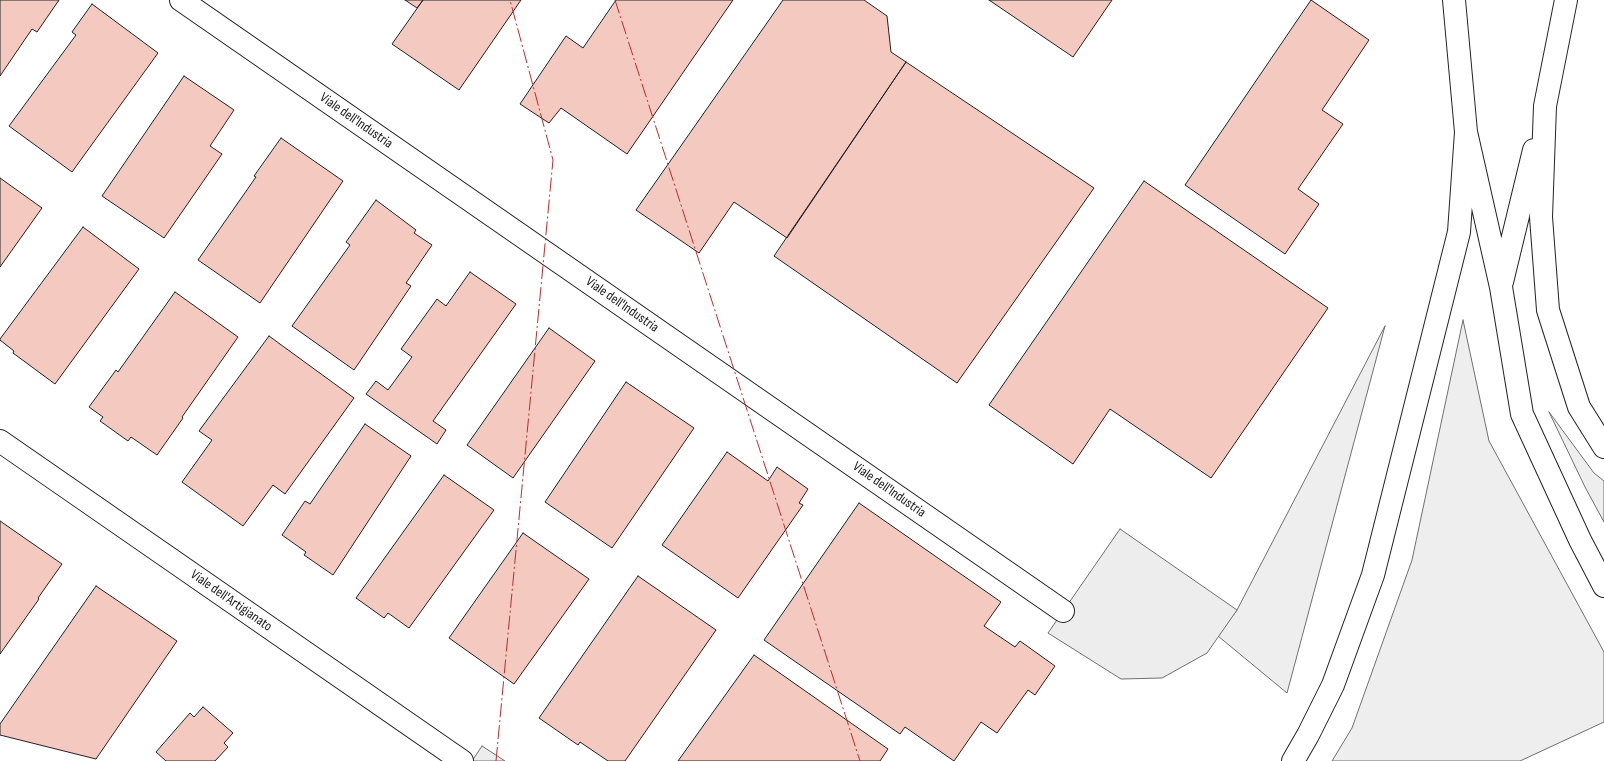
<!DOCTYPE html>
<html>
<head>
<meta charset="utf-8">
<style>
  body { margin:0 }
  canvas { display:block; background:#fff }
</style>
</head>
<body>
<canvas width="1604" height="761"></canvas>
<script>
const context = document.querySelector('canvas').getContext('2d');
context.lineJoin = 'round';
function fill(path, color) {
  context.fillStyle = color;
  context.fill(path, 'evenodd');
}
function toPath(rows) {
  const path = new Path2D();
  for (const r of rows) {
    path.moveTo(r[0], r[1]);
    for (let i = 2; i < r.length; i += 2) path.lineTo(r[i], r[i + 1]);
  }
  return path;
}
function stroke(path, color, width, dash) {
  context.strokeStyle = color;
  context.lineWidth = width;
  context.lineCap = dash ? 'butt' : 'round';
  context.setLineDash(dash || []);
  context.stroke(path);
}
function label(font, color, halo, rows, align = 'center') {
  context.font = font + ' "Sofia Sans Condensed",sans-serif';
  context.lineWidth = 3;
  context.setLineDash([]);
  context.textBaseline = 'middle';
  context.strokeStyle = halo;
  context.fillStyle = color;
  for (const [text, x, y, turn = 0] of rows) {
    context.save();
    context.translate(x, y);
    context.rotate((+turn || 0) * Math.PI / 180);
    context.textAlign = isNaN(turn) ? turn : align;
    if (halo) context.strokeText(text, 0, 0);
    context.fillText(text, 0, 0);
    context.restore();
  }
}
const green = toPath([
  [1463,320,1489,441,1604,652,1604,722,1520,761,1332,761,1352,728,1412,560,1463,320],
  [1385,326,1287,693,1218,636,1237,610,1385,326],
  [1549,412,1594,473,1604,481,1604,522,1585,487,1549,412]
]);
fill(green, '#eee');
stroke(green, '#6f6f6f', 1);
const parking = toPath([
  [1120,529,1237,610,1207,653,1162,678,1121,679,1048,633,1120,529],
  [482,746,505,761,472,761,482,746]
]);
fill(parking, '#ededed');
stroke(parking, '#6f6f6f', 1);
const building = toPath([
  [0,0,59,0,37,32,32,29,0,76,0,0],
  [405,0,423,0,417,8,405,0],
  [423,0,521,0,459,90,392,44,423,0],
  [616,0,733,0,627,154,561,108,549,123,520,104,566,36,583,48,616,0],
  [783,0,864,0,887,16,891,52,906,62,787,238,734,202,699,253,636,210,783,0],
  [989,0,1112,0,1073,57,989,0],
  [1311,0,1369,40,1322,110,1343,124,1298,189,1319,204,1285,254,1185,185,1311,0],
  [92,4,158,53,72,172,9,126,76,35,72,32,92,4],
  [906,62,1094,188,957,383,774,256,906,62],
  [184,76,234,110,210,146,222,154,164,238,102,196,184,76],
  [281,138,343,181,260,303,198,260,256,177,254,176,281,138],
  [0,178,42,208,0,267,0,178],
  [1144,181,1328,308,1211,478,1110,409,1073,464,989,405,1144,181],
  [376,200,416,230,414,233,432,245,406,283,411,286,354,370,292,326,350,245,346,242,376,200],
  [83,227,139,269,55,384,13,353,14,351,0,340,0,339,83,227],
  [470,272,516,304,433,421,446,430,437,444,366,394,376,381,388,390,412,357,401,349,437,299,446,306,470,272],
  [175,292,238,337,182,417,183,418,157,455,131,437,128,441,100,421,103,417,89,407,116,370,118,372,175,292],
  [549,328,595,361,513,478,467,445,549,328],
  [269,336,354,398,285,494,273,485,243,526,182,482,212,440,199,431,269,336],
  [626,382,694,428,612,548,545,502,626,382],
  [365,424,411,456,333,575,304,555,306,552,282,535,305,501,310,504,365,424],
  [727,452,768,481,777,467,808,489,799,503,803,505,738,598,662,545,727,452],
  [444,475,494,510,409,628,388,613,384,618,356,598,444,475],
  [859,503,1001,602,984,626,1015,647,1020,641,1055,666,1035,695,1028,690,997,733,981,722,954,761,905,727,900,734,764,640,859,503],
  [0,521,62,564,38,598,39,599,0,654,0,521],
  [523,533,589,579,514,684,449,638,523,533],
  [638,576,716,630,625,761,608,761,580,742,578,745,539,718,638,576],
  [96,586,177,641,96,759,0,735,0,724,96,586],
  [754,655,888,749,880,761,678,761,754,655],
  [203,707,233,733,224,743,228,747,215,761,166,761,156,752,190,713,194,717,203,707]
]);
fill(building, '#f3c9c0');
stroke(building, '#222', 1);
const street = toPath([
  [181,0,1063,611],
  [0,441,462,761]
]);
const highway = toPath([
  [1454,0,1466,132,1501,287,1522,414,1580,540,1604,586],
  [1566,0,1545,106,1541,217,1548,310,1579,407,1604,447],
  [1502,282,1534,150],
  [1293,761,1308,735,1333,685,1373,575,1459,232,1466,132]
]);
stroke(street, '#222', 24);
stroke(highway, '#222', 24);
stroke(street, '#fff', 22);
stroke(highway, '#fff', 22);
stroke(toPath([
  [615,0,860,761],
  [496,761,553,160,510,0]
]), '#c62828', 1, [14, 3, 2, 3]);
label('14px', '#222', '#fff', [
  ["Viale dell'Industria",356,121,35],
  ["Viale dell'Industria",622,305,35],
  ["Viale dell'Industria",889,490,35],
  ["Viale dell'Artigianato",231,601,35]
]);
</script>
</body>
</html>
